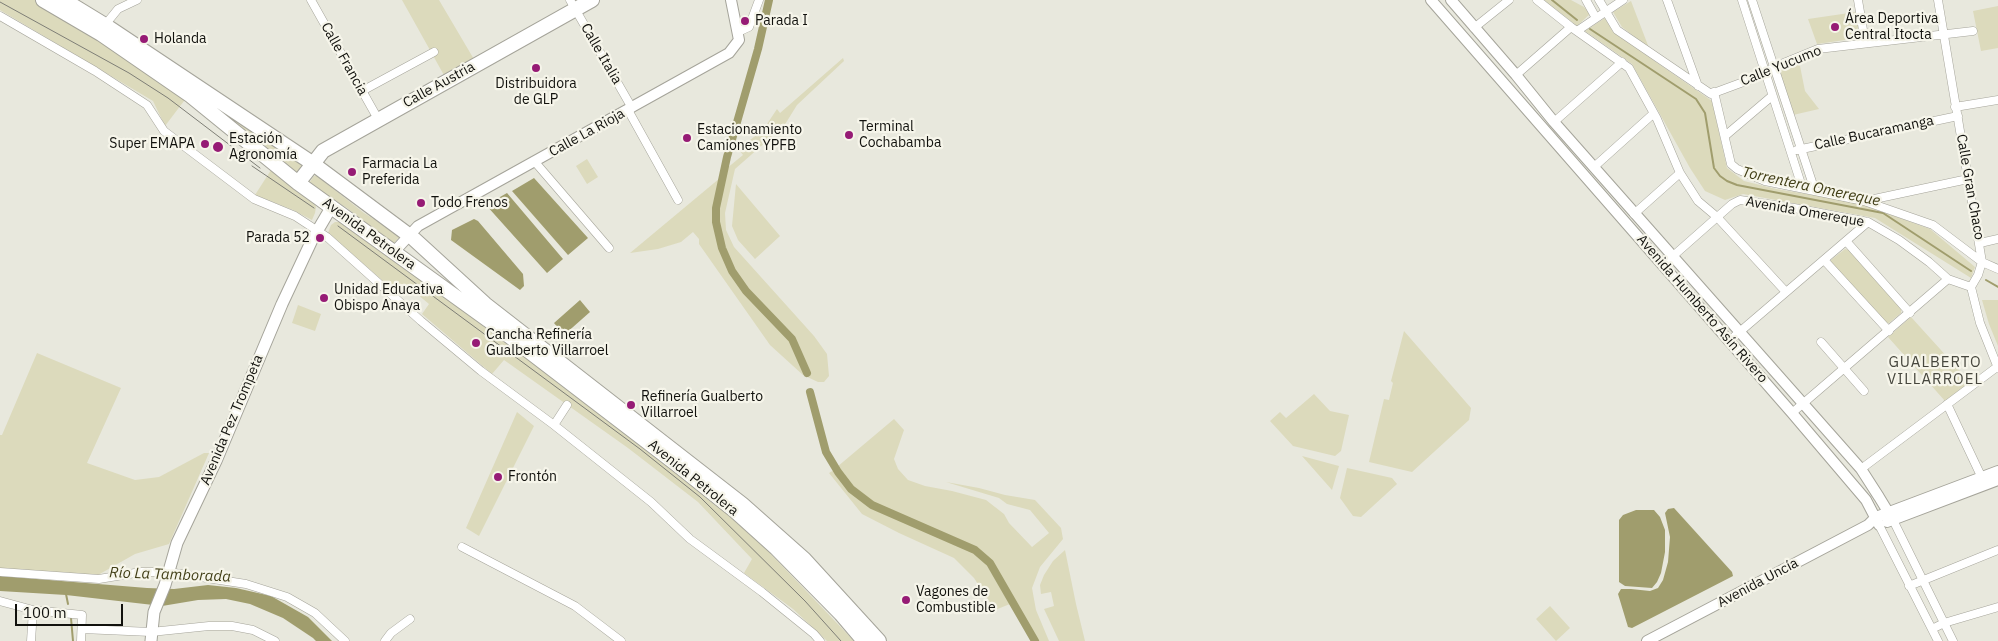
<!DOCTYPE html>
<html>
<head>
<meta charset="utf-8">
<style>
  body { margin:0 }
  #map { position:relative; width:1998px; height:641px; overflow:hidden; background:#e8e8dd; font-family:"IBM Plex Sans",sans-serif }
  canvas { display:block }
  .scale { position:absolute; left:15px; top:604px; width:108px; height:22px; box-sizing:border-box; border:2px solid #11110d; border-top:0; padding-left:6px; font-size:15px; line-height:18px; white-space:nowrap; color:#11110d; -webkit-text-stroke:4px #f6f5ea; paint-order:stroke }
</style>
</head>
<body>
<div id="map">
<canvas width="1998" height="641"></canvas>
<div class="scale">100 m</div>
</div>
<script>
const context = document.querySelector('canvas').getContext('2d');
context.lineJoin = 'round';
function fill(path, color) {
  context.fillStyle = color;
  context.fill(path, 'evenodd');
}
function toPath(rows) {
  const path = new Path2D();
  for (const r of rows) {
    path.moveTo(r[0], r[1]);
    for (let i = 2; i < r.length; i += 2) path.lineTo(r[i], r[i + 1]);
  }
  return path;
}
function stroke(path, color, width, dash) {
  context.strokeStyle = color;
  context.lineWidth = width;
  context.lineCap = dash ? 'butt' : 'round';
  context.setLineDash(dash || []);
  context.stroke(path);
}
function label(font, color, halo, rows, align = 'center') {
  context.font = font + ' "IBM Plex Sans",sans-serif';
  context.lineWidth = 4.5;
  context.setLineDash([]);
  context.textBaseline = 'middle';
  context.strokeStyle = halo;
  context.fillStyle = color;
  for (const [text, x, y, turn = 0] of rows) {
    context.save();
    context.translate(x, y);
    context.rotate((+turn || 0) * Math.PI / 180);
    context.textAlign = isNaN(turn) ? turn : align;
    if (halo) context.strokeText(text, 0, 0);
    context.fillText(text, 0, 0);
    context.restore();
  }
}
fill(toPath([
  [0,0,36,0,73,21,80,29,132,60,187,97,165,126,153,101,0,10],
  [56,0,304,164,296,175],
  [402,0,439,0,475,61,445,77],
  [1544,0,1571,0,1584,7,1590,14,1577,26],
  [1631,1,1649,48,1622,27,1613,12],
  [1998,6,1998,48,1981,51,1973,11],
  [1856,12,1860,34,1859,38,1817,44,1808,19],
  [1605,18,1613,32,1712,101,1727,168,1744,181,1776,189,1856,202,1930,229,1975,267,1971,278,1875,218,1743,194,1725,200,1705,191,1690,168,1632,64,1585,31],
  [843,58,844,61,797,105,784,126,735,169,725,213,726,230,734,247,814,336,827,354,829,376,824,382,818,382,803,375,770,345,699,244,699,239,693,232,681,242,658,249,630,253,726,173,726,169,743,155,740,151,741,147,763,130,777,109,780,113],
  [1799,61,1805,91,1819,109,1793,115,1778,71],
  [587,159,598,177,587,184,576,166],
  [271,170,277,176,314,203,316,207,315,213,312,220,293,210,255,195],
  [314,176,317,176,364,213,398,234,399,237,394,243,391,243,347,208,310,185,309,183],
  [736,184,780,236,755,259,738,240,732,226],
  [335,222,341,222,436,291,570,390,705,494,765,548,854,641,827,641,793,609,744,573,752,559,698,502,628,448,504,360,492,374,422,314,429,304,405,284,398,294,328,233,331,225],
  [1845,249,1849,250,1901,308,1901,313,1889,323,1885,323,1830,263,1831,260],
  [1982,300,1998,300,1998,346,1989,324],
  [298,305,321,314,315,331,292,323],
  [1911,317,1970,382,1945,401,1888,337],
  [1404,331,1471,408,1469,420,1412,472,1369,462,1384,399,1389,400,1393,383,1391,381],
  [37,353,121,388,87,463,135,480,159,477,204,453,209,453,169,544,135,554,98,575,0,568,0,435,2,435],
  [1314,394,1330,411,1349,415,1341,451,1335,456,1293,446,1270,421,1280,412,1286,418],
  [517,412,534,426,479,536,466,528],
  [894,419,904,430,894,459,898,469,908,480,925,486,952,491,986,500,1004,514,1009,523,1032,547,1049,533,1030,510,1007,504,999,498,946,482,979,488,1005,495,1035,500,1061,528,1063,539,1040,567,1032,588,1036,610,1049,641,1038,641,990,561,979,550,961,540,874,503,859,493,837,467],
  [1302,456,1339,466,1332,490],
  [1347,468,1392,478,1397,484,1361,517,1353,516,1340,498],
  [834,470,861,501,877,510,950,540,970,551,986,564,1010,604,995,610,974,578,954,558,899,533,862,514,829,473],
  [1065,550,1076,604,1085,641,1059,641,1044,609,1054,606,1051,592,1041,594,1040,585,1044,575,1053,561],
  [1550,606,1570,628,1556,641,1536,619]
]), '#dcdabc');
fill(toPath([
  [534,178,588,238,568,255,512,191],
  [507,193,563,259,547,273,486,205],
  [474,219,478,221,523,274,524,286,520,290,451,240,452,230],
  [580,300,590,312,564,335,554,323],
  [1674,508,1732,572,1733,576,1632,628,1628,627,1618,594,1621,589,1631,589,1650,591,1658,588,1663,580,1668,562,1670,537,1665,513,1668,509],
  [1636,510,1654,510,1660,517,1665,530,1665,552,1661,573,1657,582,1652,588,1625,586,1619,582,1619,520,1623,515],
  [0,576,147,588,174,589,208,585,236,588,271,596,308,617,332,641,316,641,313,638,283,618,250,604,226,599,198,600,162,606,66,595,0,591]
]), '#a09d6d');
stroke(toPath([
  [1552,0,1577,20],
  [1590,29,1696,99,1705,113,1714,168,1720,176,1727,181,1737,185,1883,213,1971,271],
  [1986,280,1998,287],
  [66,594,68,604],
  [71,618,73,641]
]), '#a09d6d', 2);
stroke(toPath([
  [769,0,758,49,727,157,716,208,716,222,722,248,732,271,746,291,792,339,807,373],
  [810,392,826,452,838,472,851,489,872,505,975,550,990,563,1035,641]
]), '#a09d6d', 8);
const minor = toPath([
  [311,0,378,119],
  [570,0,632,108],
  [1537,0,1571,27,1629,68,1657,119,1680,173,1698,201,1717,217,1786,292],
  [1586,0,1596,18],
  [1599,0,1617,30,1711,94,1765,74,1774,67,1818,49,1973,31],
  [1667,0,1698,86],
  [1742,0,1802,187],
  [1752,0,1815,191],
  [1858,0,1865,42],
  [1938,0,1982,262,1978,275,1971,287,1980,323,1998,368],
  [0,16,95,71,147,105,164,131,254,199,295,216,327,237,421,321,481,371,554,425,651,502,690,539,762,592,814,634,820,641],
  [105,25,118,9,137,0],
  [1474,28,1509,0],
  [1577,31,1623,0],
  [738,32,749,27,759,0],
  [1516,75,1571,27],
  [362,91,434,52],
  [1714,92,1731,164,1737,169,1765,181,1864,201,1933,225,1982,262,1998,269],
  [1955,107,1998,100],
  [628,110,678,200],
  [1554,122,1622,62],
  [1725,136,1772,96],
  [1797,150,1958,116],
  [535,162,609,248],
  [1594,167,1653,114],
  [1865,201,1968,179],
  [1634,214,1680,173],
  [1846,241,1910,313],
  [1980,243,1998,239],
  [1824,260,1889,331],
  [1664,264,1732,204,1740,200,1794,208,1868,222,1899,240,1929,262,1948,279,1971,287],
  [1729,341,1868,222],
  [1821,342,1864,391],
  [1947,404,1982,478],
  [1792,413,1948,279],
  [554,425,567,405],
  [1861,469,1997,367],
  [1893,520,1953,641],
  [1879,525,1938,641],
  [462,547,575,606,621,641],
  [0,572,99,579,141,572,168,572,246,584,287,597,315,613,345,641],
  [1909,586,1998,550],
  [0,601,33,610,82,615,81,641],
  [82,629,151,632,209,626,232,626,253,630,275,641],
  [1932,629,1944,623,1998,607],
  [31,641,33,610],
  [385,641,391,633,410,619]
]);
const tertiary = toPath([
  [1431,0,1792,413,1866,500,1879,525],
  [1451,0,1516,75,1554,122,1861,469,1879,497,1893,520],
  [393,253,418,226,729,53,739,40,731,0],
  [1887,522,1998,480],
  [1647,641,1868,525,1876,517,1998,471]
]);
const secondary = toPath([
  [151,641,154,612,165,585,177,543,216,461,282,304,312,240,332,206]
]);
const trunk = toPath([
  [43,0,101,34,191,96,298,183,488,320,676,464,735,511,776,548,841,614,864,641],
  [64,0,105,25,312,163,414,239,485,304,742,504,804,559,879,641],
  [298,183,323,151,592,0]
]);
stroke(minor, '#a5a49a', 9);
stroke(tertiary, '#a5a49a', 12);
stroke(secondary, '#a5a49a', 13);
stroke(trunk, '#a5a49a', 16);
stroke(minor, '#fff', 8);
stroke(tertiary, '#fff', 10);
stroke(secondary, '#fff', 11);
stroke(trunk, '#fff', 14);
stroke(toPath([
  [0,2,129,73,168,98,260,168],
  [252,166,314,208],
  [338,226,640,449,700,497,805,601,841,641]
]), '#7e7e76', 1);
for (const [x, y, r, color] of [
  [745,21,5,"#961b75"],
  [1835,27,5,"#961b75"],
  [144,39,5,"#961b75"],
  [536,68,5,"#961b75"],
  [849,135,5,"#961b75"],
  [687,138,5,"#961b75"],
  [205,144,5,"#961b75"],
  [218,147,6,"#961b75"],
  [352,172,5,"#961b75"],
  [421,203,5,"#961b75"],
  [320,238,5,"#961b75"],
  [324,298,5,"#961b75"],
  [476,343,5,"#961b75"],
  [631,405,5,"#961b75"],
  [498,477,5,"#961b75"],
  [906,600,5,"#961b75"]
]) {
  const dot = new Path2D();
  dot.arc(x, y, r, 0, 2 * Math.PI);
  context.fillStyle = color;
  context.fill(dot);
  stroke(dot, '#f6f5ea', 2);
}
label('14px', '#11110d', '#f6f5ea', [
  ["Área Deportiva",1845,19],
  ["Central Itocta",1845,35],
  ["Parada I",755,21],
  ["Holanda",154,39],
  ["Distribuidora",536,84,"center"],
  ["de GLP",536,100,"center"],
  ["Terminal",859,127],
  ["Cochabamba",859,143],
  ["Estacionamiento",697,130],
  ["Camiones YPFB",697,146],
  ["Estación",229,139],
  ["Agronomía",229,155],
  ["Super EMAPA",195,144,"right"],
  ["Farmacia La",362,164],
  ["Preferida",362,180],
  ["Todo Frenos",431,203],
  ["Parada 52",310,238,"right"],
  ["Unidad Educativa",334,290],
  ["Obispo Anaya",334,306],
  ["Cancha Refinería",486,335],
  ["Gualberto Villarroel",486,351],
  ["Refinería Gualberto",641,397],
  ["Villarroel",641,413],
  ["Frontón",508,477],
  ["Vagones de",916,592],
  ["Combustible",916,608]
], 'left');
label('14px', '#11110d', '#f6f5ea', [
  ["Calle Italia",601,54,60],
  ["Calle Francia",344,59,61],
  ["Calle Yucumo",1781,66,-22],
  ["Calle Austria",439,85,-29],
  ["Calle La Rioja",587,133,-29],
  ["Calle Bucaramanga",1874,133,-12],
  ["Calle Gran Chaco",1970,187,80],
  ["Avenida Omereque",1805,212,10],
  ["Avenida Petrolera",369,234,36],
  ["Avenida Humberto Asín Rivero",1702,309,49],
  ["Avenida Pez Trompeta",232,420,-67],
  ["Avenida Petrolera",693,478,39],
  ["Avenida Uncía",1758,583,-28]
]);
label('italic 15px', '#403d15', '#f6f5ea', [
  ["Torrentera Omereque",1811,187,12],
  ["Río La Tamborada",170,575,2]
]);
context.letterSpacing = '1px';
label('15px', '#47473e', '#f6f5ea', [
  ["GUALBERTO",1935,363],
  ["VILLARROEL",1935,380]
]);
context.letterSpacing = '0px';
</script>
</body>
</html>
